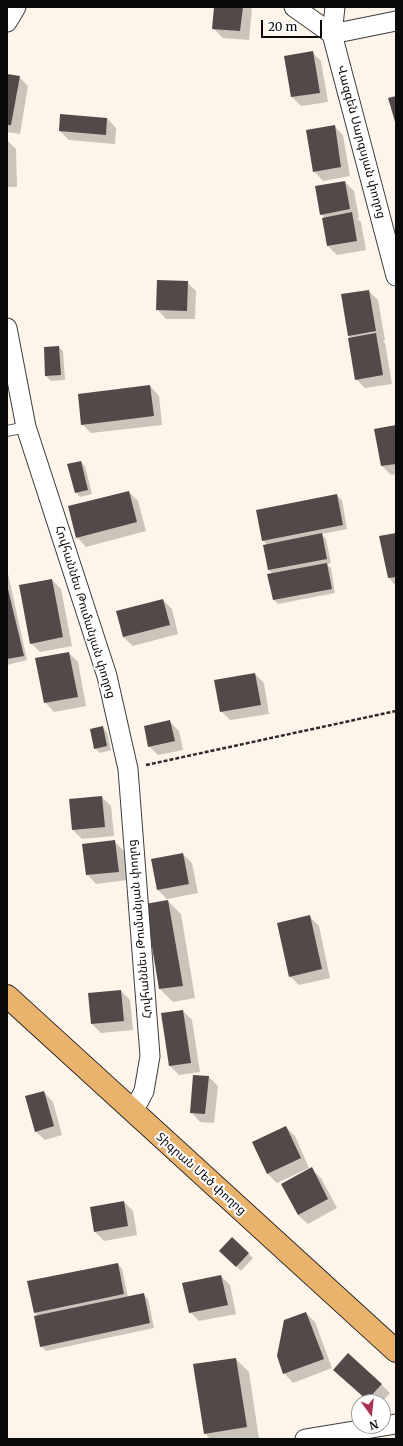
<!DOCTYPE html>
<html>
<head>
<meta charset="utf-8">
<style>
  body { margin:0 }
  #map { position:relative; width:403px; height:1446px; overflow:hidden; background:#fdf5ea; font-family:Merriweather,serif }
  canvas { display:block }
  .frame { position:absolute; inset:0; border:8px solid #0a0a0a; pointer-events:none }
  .north { position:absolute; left:351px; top:1394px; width:40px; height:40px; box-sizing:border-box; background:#fff; border:1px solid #9d9d9d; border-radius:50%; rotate:165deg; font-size:11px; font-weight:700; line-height:16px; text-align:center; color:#0a0a0a }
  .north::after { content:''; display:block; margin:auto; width:14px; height:18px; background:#aa334f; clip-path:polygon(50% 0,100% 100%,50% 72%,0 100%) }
  .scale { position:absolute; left:261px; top:20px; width:61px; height:18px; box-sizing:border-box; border:2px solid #0a0a0a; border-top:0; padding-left:5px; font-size:12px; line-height:14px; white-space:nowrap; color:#0a0a0a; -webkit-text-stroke:3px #fff; paint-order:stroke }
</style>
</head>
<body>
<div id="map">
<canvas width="403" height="1446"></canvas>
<div class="frame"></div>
<div class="north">N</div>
<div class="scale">20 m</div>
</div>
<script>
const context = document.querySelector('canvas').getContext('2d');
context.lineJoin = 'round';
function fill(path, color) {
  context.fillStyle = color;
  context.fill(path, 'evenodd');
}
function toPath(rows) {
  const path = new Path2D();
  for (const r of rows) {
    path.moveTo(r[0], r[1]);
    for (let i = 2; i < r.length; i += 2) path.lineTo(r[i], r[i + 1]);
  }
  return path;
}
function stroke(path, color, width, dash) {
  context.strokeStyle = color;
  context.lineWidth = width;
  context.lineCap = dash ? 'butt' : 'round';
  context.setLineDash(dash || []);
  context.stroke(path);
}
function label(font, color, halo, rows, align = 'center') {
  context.font = font + ' Merriweather,"Noto Sans Armenian",serif';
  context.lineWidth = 4;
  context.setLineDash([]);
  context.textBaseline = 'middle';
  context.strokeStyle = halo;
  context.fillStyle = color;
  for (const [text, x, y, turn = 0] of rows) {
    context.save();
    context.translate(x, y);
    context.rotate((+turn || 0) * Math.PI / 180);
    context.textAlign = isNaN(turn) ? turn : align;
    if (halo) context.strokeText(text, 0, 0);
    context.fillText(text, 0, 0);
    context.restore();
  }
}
fill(toPath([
  [215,7,250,7,252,9,249,40,223,38,213,28],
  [312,52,321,61,328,102,301,106,292,97,285,57],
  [7,75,19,77,28,86,20,134,7,132],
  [107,118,116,128,115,144,69,140,60,131],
  [334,126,343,135,350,176,323,181,314,171],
  [7,140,16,149,17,187,7,187],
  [345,182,354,191,359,218,357,219,361,222,366,250,337,255,328,246,323,219,325,218,321,214],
  [187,282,196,291,195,319,166,319,157,309],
  [369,291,378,300,385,340,383,341,385,343,392,384,365,388,356,379,351,338,348,336],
  [59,347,63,351,65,380,51,381,46,376,45,348],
  [150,386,159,396,162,425,91,433,82,424],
  [396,426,396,474,391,475,382,466,375,429],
  [81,462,85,466,92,494,80,497,76,492],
  [129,492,138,501,146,531,86,547,77,537],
  [337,495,342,500,347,529,322,534,326,539,331,563,326,564,331,568,335,593,278,604,274,600,273,574,269,570,264,545,267,545,263,540],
  [396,534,396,586,389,578],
  [7,569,27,660,7,665],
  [52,580,61,589,72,646,40,652,31,643],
  [163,600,172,609,178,634,133,646,123,637,117,612],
  [69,653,78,662,86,706,54,712,45,702],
  [255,674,264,683,269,714,230,720,221,711],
  [170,722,179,731,183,750,158,755,149,746],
  [102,727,107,732,111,750,100,753,95,748],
  [102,797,111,806,114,836,82,839,73,830],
  [115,842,124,851,127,880,96,884,87,874],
  [183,854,192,863,198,893,167,899,158,890],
  [168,901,181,914,195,998,173,1002,160,989],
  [310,917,319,926,330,978,299,985,290,976],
  [121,991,130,1000,133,1030,101,1033,92,1024,89,994],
  [183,1011,192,1020,200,1072,179,1075,170,1066],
  [209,1077,218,1086,214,1123,200,1122,191,1112],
  [44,1092,53,1102,62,1135,45,1140,35,1131],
  [286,1127,295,1136,309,1168,277,1183,268,1174,254,1142],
  [311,1169,321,1178,337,1208,308,1224,298,1215],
  [124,1202,133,1211,137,1235,104,1241,95,1232,91,1207],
  [232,1238,253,1258,241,1271,220,1250],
  [118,1264,122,1269,128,1297,143,1294,148,1299,154,1328,46,1351,41,1346,38,1316,35,1313],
  [221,1276,230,1285,236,1314,199,1321,190,1312],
  [306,1313,315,1322,332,1368,293,1383,284,1373],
  [236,1359,249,1372,259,1439,210,1439,205,1433],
  [334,1370,381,1384,390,1393,382,1402,369,1402]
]), '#0003');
fill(toPath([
  [214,7,243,7,240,31,212,29],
  [313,51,320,93,291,97,284,56],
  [7,74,20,76,11,125,7,125],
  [396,96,396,125,388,98],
  [60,114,107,118,106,135,59,131],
  [335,125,341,167,313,172,306,130],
  [345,181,350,209,320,215,315,186],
  [352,212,357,241,327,246,322,218],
  [157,280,188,281,187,311,156,310],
  [369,290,376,331,348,336,341,294],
  [376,333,383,375,355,380,348,338],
  [59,346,61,375,45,376,44,347],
  [150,385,154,416,81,425,78,394],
  [396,425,396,464,381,466,374,429],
  [81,461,88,490,75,493,67,464],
  [129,491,137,522,76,538,68,506],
  [337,494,343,525,262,541,256,510],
  [322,533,327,559,268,570,263,545],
  [396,533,396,577,388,578,379,536],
  [327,563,332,589,273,600,267,574],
  [52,579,63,637,30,644,19,585],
  [7,585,24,656,7,659],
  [163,599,170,625,123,637,116,611],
  [69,652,78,697,44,703,35,658],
  [255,673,261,705,220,712,214,680],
  [170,720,175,741,148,747,144,726],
  [103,726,107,746,94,749,90,729],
  [102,796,105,827,72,830,69,799],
  [115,840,119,872,86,875,82,844],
  [183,853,189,884,157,890,151,859],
  [168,900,183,986,159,989,145,904],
  [310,915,322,969,289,977,277,923],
  [121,990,124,1021,91,1024,88,993],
  [183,1010,191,1063,169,1066,161,1013],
  [193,1075,209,1076,205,1114,190,1113],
  [44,1091,54,1126,35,1132,25,1096],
  [286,1126,301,1158,267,1174,252,1142],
  [312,1167,328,1199,298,1215,281,1184],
  [124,1201,128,1226,94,1232,90,1207],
  [232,1237,249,1253,236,1267,219,1251],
  [118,1263,124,1294,34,1313,27,1281],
  [221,1275,228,1305,189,1313,182,1283],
  [144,1293,150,1323,40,1347,34,1316],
  [306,1312,324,1359,283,1374,277,1356,284,1320],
  [348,1353,382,1384,367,1400,333,1370],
  [236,1358,247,1427,204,1434,193,1364]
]), '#514a48');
const service = toPath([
  [7,431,26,427]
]);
const minor = toPath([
  [294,7,332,34],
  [335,7,332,34,396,276],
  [7,22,16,7],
  [332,34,396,21],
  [7,328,26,427,107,676,128,769,150,1056,144,1091,133,1112],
  [305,1439,396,1424]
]);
const primary = toPath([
  [7,996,396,1351]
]);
stroke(service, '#3d3d3d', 12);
stroke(minor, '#3d3d3d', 21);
stroke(primary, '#1b1b1b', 24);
stroke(toPath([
  [146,765,396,711]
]), '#2c2c2c', 2.5, [4, 2]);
stroke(service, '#fff', 10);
stroke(minor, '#fff', 19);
stroke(primary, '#e9b36d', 22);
label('12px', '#0a0a0a', '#fff', [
  ["Վազգեն Սարգսյան փողոց",361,142,75],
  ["Հովհաննես Թումանյան փողոց",85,612,73],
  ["Հովհաննես Թումանյան փողոց",140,929,-95],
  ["Տիգրան Մեծ փողոց",201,1174,42]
]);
</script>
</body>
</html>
